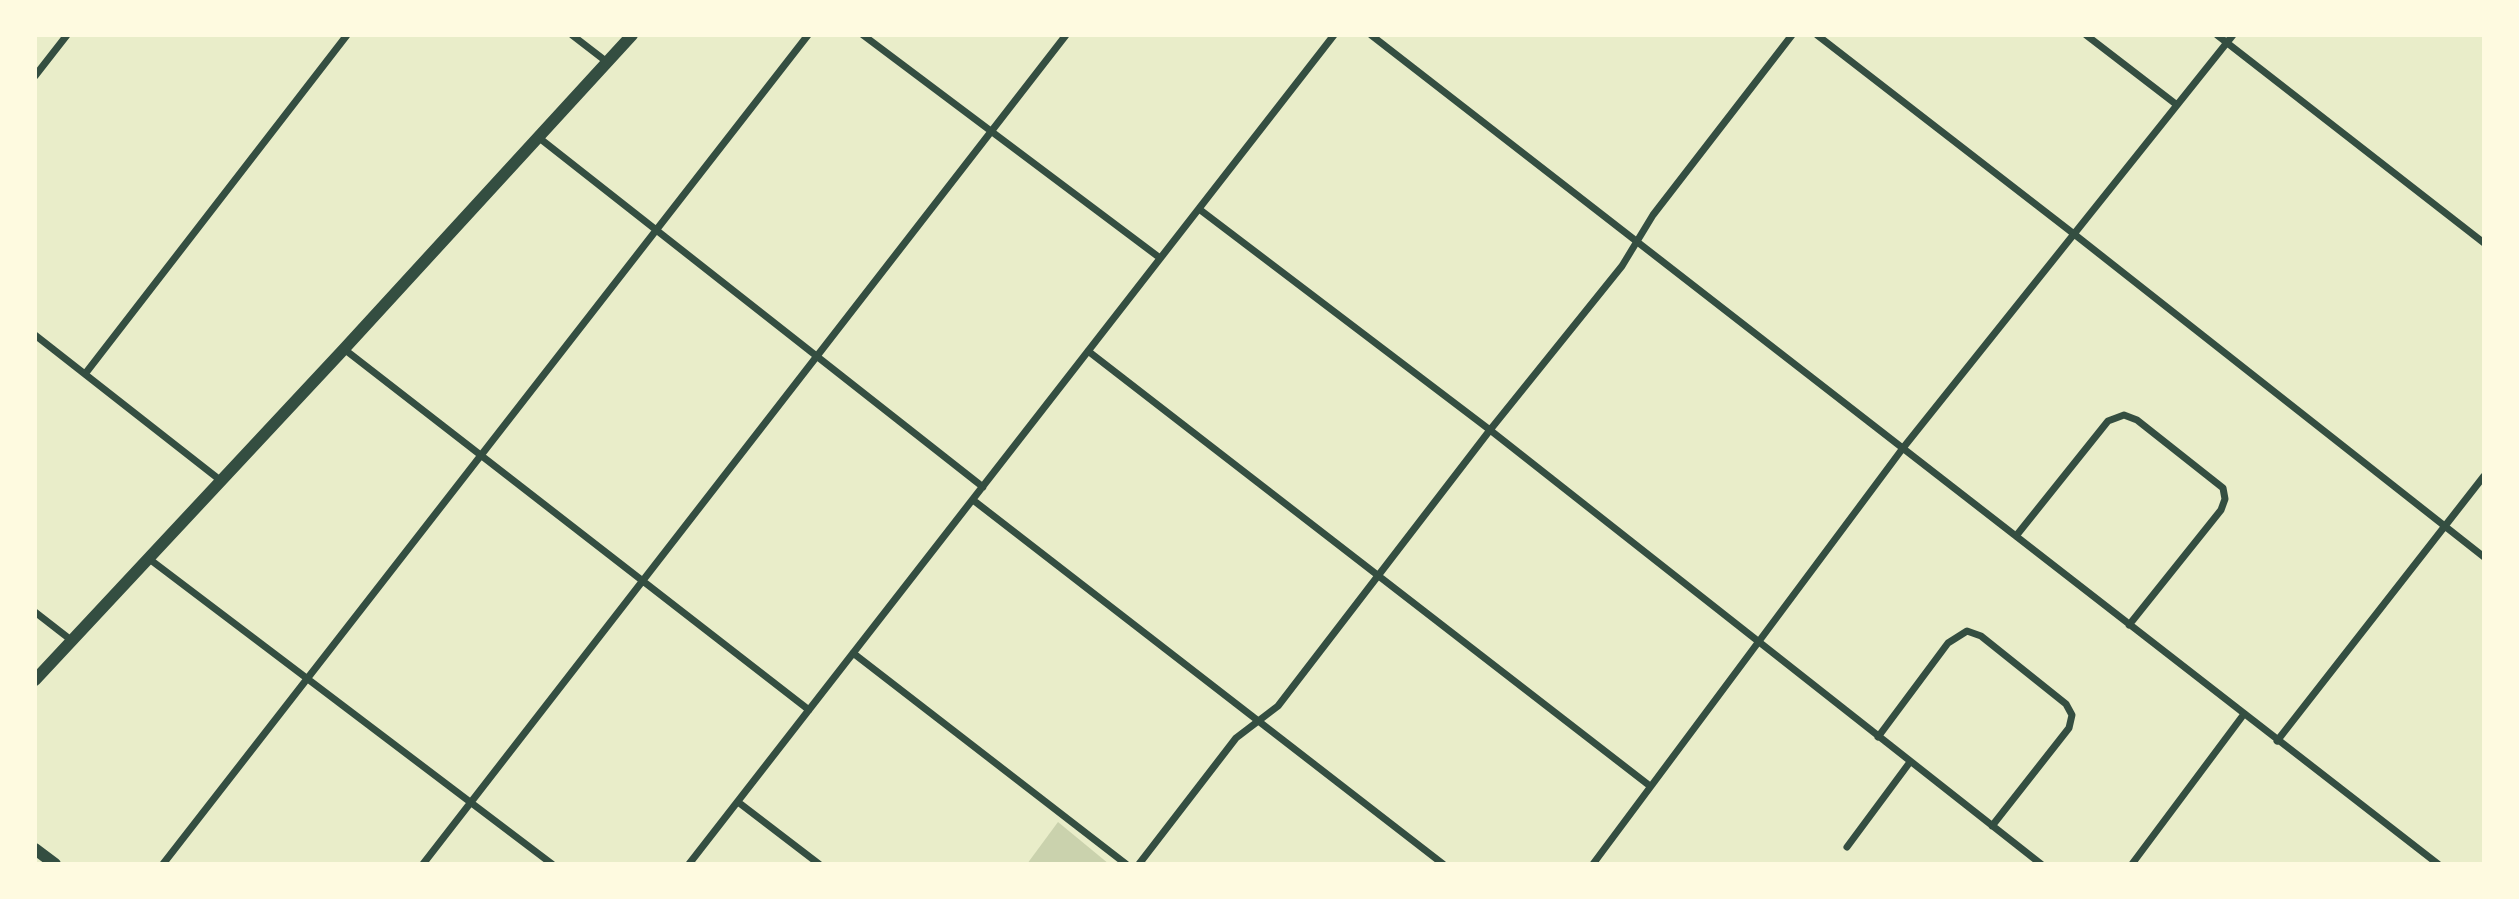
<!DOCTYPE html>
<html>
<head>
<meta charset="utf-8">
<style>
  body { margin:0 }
  #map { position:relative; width:2519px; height:899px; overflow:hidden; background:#e9edc9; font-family:"Nunito Sans",sans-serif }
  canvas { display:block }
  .frame { position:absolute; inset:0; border:37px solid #fefae0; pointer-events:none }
</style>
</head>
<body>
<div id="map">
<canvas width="2519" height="899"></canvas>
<div class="frame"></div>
</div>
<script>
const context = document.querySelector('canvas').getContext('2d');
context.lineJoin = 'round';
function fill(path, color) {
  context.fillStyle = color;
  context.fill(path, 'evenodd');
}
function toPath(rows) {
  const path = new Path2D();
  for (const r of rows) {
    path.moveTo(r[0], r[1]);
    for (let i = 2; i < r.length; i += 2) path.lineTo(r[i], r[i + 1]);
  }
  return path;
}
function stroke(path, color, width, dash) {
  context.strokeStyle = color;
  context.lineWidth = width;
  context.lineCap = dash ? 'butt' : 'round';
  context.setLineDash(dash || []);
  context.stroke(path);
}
fill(toPath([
  [1058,822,1109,864,1027,864]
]), '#cad2ad');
stroke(toPath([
  [572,35,607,62],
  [863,35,1160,258],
  [1371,35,2438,864],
  [1817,35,2074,234,2484,557],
  [2086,35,2177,105],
  [2217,35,2484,243],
  [35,76,67,35],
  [538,137,983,487],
  [1199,209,1490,430,2041,864],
  [35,335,220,480],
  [344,349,809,710],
  [1088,351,1650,786],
  [85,374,347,35],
  [973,500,1443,864],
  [2016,536,2108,421,2124,415,2137,420,2223,488,2225,499,2221,510,2129,625],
  [148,558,552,864],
  [35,612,71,640],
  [853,653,1126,864],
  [1878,737,1948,643,1967,631,1981,636,2066,704,2072,715,2069,728,1992,826],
  [2277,741,2484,476],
  [738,802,819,864],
  [1847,847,1910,762],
  [163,864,808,35],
  [423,864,1066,35],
  [689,864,1334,35],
  [1139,864,1236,738,1278,706,1490,430,1622,266,1653,215,1792,35],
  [1593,864,1903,448,2233,35],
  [2132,864,2244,714]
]), '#344e41', 7);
stroke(toPath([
  [35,680,344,349,632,35],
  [35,849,55,864]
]), '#344e41', 12);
</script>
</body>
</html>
